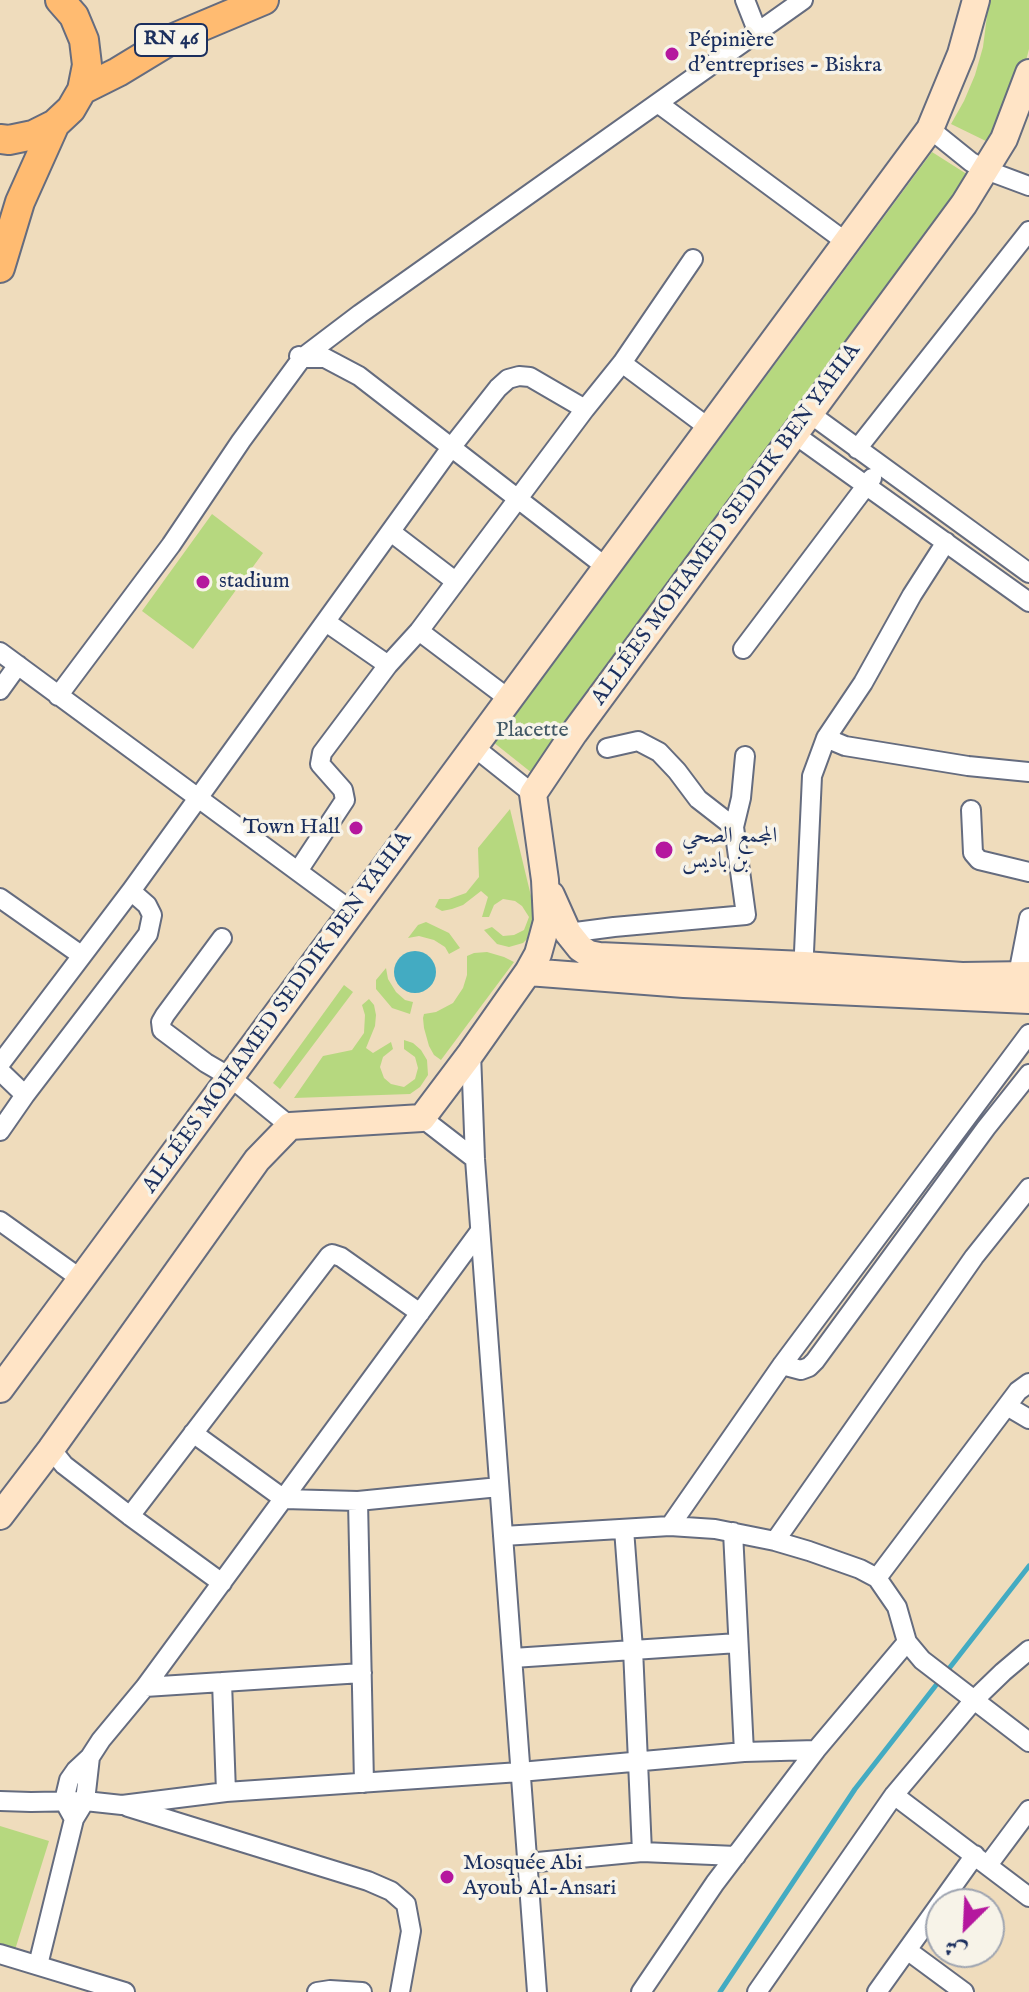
<!DOCTYPE html>
<html>
<head>
<meta charset="utf-8">
<style>
  body { margin:0 }
  #map { position:relative; width:1029px; height:1992px; overflow:hidden; background:#efdcbc; font-family:"IM FELL English",Amiri,serif }
  canvas { display:block }
  .north { position:absolute; left:925px; top:1888px; width:80px; height:80px; box-sizing:border-box; background:#f7f3e8; border:2px solid #9fa5b1; border-radius:50%; rotate:204deg; font-size:22px; font-weight:700; line-height:32px; text-align:center; color:#1b2f5e }
  .north::after { content:''; display:block; margin:auto; width:28px; height:36px; background:#b5179e; clip-path:polygon(50% 0,100% 100%,50% 72%,0 100%) }
</style>
</head>
<body>
<div id="map">
<canvas width="1029" height="1992"></canvas>
<div class="north">ش</div>
</div>
<script>
const context = document.querySelector('canvas').getContext('2d');
context.lineJoin = 'round';
function fill(path, color) {
  context.fillStyle = color;
  context.fill(path, 'evenodd');
}
function toPath(rows) {
  const path = new Path2D();
  for (const r of rows) {
    if (r.length === 3) {
      path.moveTo(r[0] + r[2], r[1]);
      path.arc(r[0], r[1], r[2], 0, 2 * Math.PI);
      continue;
    }
    path.moveTo(r[0], r[1]);
    for (let i = 2; i < r.length; i += 2) path.lineTo(r[i], r[i + 1]);
  }
  return path;
}
function stroke(path, color, width, dash) {
  context.strokeStyle = color;
  context.lineWidth = width;
  context.lineCap = dash ? 'butt' : 'round';
  context.setLineDash(dash || []);
  context.stroke(path);
}
function label(font, color, halo, rows, align = 'center') {
  context.font = font + ' "IM FELL English",Amiri,serif';
  context.lineWidth = 7;
  context.setLineDash([]);
  context.textBaseline = 'middle';
  context.strokeStyle = halo;
  context.fillStyle = color;
  for (const [text, x, y, turn = 0] of rows) {
    context.save();
    context.translate(x, y);
    context.rotate((+turn || 0) * Math.PI / 180);
    context.textAlign = isNaN(turn) ? turn : align;
    if (halo) context.strokeText(text, 0, 0);
    context.fillText(text, 0, 0);
    context.restore();
  }
}
fill(toPath([
  [989,0,1029,0,1029,49,1021,80,992,144,951,124,964,101,975,75,983,47],
  [932,152,973,178,532,773,493,742,651,532],
  [212,514,263,553,193,649,142,611],
  [510,809,537,921,533,933,523,943,509,947,497,944,484,930,492,927,503,936,514,935,524,930,529,917,522,906,515,901,503,899,494,905,489,917,482,917,488,897,481,891,463,905,452,909,442,911,435,907,439,899,449,899,466,893,479,877,478,848],
  [426,922,449,933,460,948,449,954,445,947,434,940,419,936,408,938,418,925],
  [487,952,504,957,514,962,441,1060,434,1055,429,1046,424,1028,423,1018,424,1014,436,1012,453,1003,463,988,467,975,467,956,474,953],
  [386,968,388,979,396,992,405,1000,413,1002,410,1014,392,1008,376,989,376,980],
  [344,985,353,992,280,1089,273,1083],
  [369,999,374,1005,376,1015,375,1026,366,1048,373,1053,391,1042,393,1049,383,1057,380,1067,384,1078,391,1084,404,1087,415,1079,418,1068,415,1057,404,1049,404,1040,413,1043,421,1050,427,1060,428,1075,420,1087,410,1094,294,1098,323,1056,352,1050,364,1033,365,1015,362,1005],
  [0,1826,49,1841,14,1953,0,1948]
]), '#b6d87f');
fill(toPath([
  [415,972,21]
]), '#43abc2');
stroke(toPath([
  [720,1992,855,1789,1029,1566]
]), '#43abc2', 5);
const street = toPath([
  [745,0,758,33],
  [659,104,846,242],
  [930,129,971,162,986,170,1029,186],
  [299,356,302,358,325,358,359,376,606,567],
  [622,363,709,428],
  [809,413,1029,573],
  [794,434,1029,602],
  [857,449,1029,231],
  [391,532,455,581],
  [326,622,388,665],
  [419,631,509,699],
  [743,649,872,478],
  [0,652,353,912],
  [0,690,18,665],
  [58,696,171,545,241,441,302,358,360,314,803,0],
  [826,738,863,683,912,595,946,542],
  [474,747,533,794],
  [971,810,973,853,979,860,1029,872],
  [734,827,741,798,745,756],
  [298,871,345,800,343,790,320,764,322,753,388,665,419,631,585,409],
  [0,898,81,955],
  [568,933,614,927,746,915,734,827,698,799,677,771,659,752,638,741,607,748],
  [222,938,165,1015,161,1022,162,1030,206,1063,230,1077,290,1126],
  [803,974,812,776,826,738,845,746,968,766,1029,772],
  [1016,985,1029,918],
  [471,1053,475,1159,537,1992],
  [0,1064,131,891],
  [0,1071,25,1095],
  [422,1118,475,1159],
  [0,1131,25,1095,148,934,152,915,147,905,131,891,450,449,498,388,508,379,519,376,530,377,585,409,622,363,693,259],
  [0,1221,81,1279],
  [782,1365,801,1370,809,1367,815,1361,986,1128,1029,1074],
  [1007,1406,1029,1419],
  [193,1433,284,1499,358,1501,499,1487],
  [51,1449,64,1465,130,1516,222,1583],
  [358,1501,364,1783],
  [130,1516,329,1256,332,1254,341,1257,420,1313],
  [670,1526,782,1365,1029,1034],
  [624,1529,633,1649,642,1852],
  [503,1536,670,1526,715,1529,775,1541,809,1551,860,1569,877,1578,897,1607,907,1642,922,1660,1029,1742],
  [775,1541,974,1257,1029,1188],
  [877,1578,1018,1391,1029,1383],
  [513,1658,738,1643],
  [222,1682,226,1792],
  [145,1687,362,1673],
  [744,1752,816,1750],
  [894,1795,1029,1897],
  [0,1801,31,1802,85,1801,122,1805,226,1792,520,1772,744,1752,733,1532],
  [128,1807,368,1881,391,1891,406,1904,411,1931,400,1992],
  [74,1819,64,1801,69,1780,76,1770,90,1757,101,1740,145,1687,480,1231],
  [527,1863,642,1852,736,1856],
  [988,1865,1029,1810],
  [907,1950,964,1992],
  [0,1954,125,1992],
  [38,1965,74,1819,85,1801,90,1757],
  [317,1992,330,1990,362,1992],
  [641,1992,715,1883,816,1750,907,1642],
  [757,1992,894,1795,974,1700,1003,1672,1029,1650],
  [877,1992,975,1855]
]);
const secondary = toPath([
  [551,895,568,933,580,948,589,954,599,956,804,965,962,976,1029,975],
  [528,972,684,984,1029,1000],
  [0,1389,930,129,961,54,976,0],
  [0,1516,51,1449,257,1160,290,1126,422,1118,471,1053,528,972,538,954,543,936,547,921,545,880,533,794,574,733,964,204,1004,139,1029,73]
]);
const primary = toPath([
  [82,90,118,72,174,38,264,0],
  [0,139,9,140,33,135,55,124,71,109,82,90,87,65,84,40,74,16,60,0],
  [0,268,20,202,55,124]
]);
stroke(street, '#656c7f', 22);
stroke(secondary, '#656c7f', 30);
stroke(primary, '#656c7f', 32);
stroke(street, '#fff', 18);
stroke(secondary, '#ffe4c6', 26);
stroke(primary, '#ffbb71', 28);
for (const [x, y, r, color] of [
  [672,54,8,"#b5179e"],
  [203,582,8,"#b5179e"],
  [356,828,8,"#b5179e"],
  [664,850,10,"#b5179e"],
  [447,1877,8,"#b5179e"]
]) {
  const dot = new Path2D();
  dot.arc(x, y, r, 0, 2 * Math.PI);
  context.fillStyle = color;
  context.fill(dot);
  stroke(dot, '#f7f3e8', 3);
}
for (const [x, y, w] of [
  [171,40,72]
]) {
  const box = new Path2D();
  box.roundRect(x - w / 2, y - 16, w, 32, 6);
  context.fillStyle = '#f7f3e8';
  context.fill(box);
  stroke(box, '#1b2f5e', 2);
}
label('bold 20px', '#1b2f5e', null, [
  ["RN 46",171,40]
]);
label('22px', '#1b2f5e', '#f7f3e8', [
  ["Pépinière",688,41],
  ["d'entreprises - Biskra",688,66],
  ["stadium",219,582],
  ["Town Hall",340,828,"right"],
  ["المجمع الصحي",682,837],
  ["بن باديس",682,862],
  ["Mosquée Abi",463,1864],
  ["Ayoub Al-Ansari",463,1889]
], 'left');
label('22px', '#1b2f5e', '#f7f3e8', [
  ["ALLÉES MOHAMED SEDDIK BEN YAHIA",727,525,-54],
  ["ALLÉES MOHAMED SEDDIK BEN YAHIA",278,1013,-54]
]);
label('22px', '#425966', '#f7f3e8', [
  ["Placette",532,731]
]);
</script>
</body>
</html>
